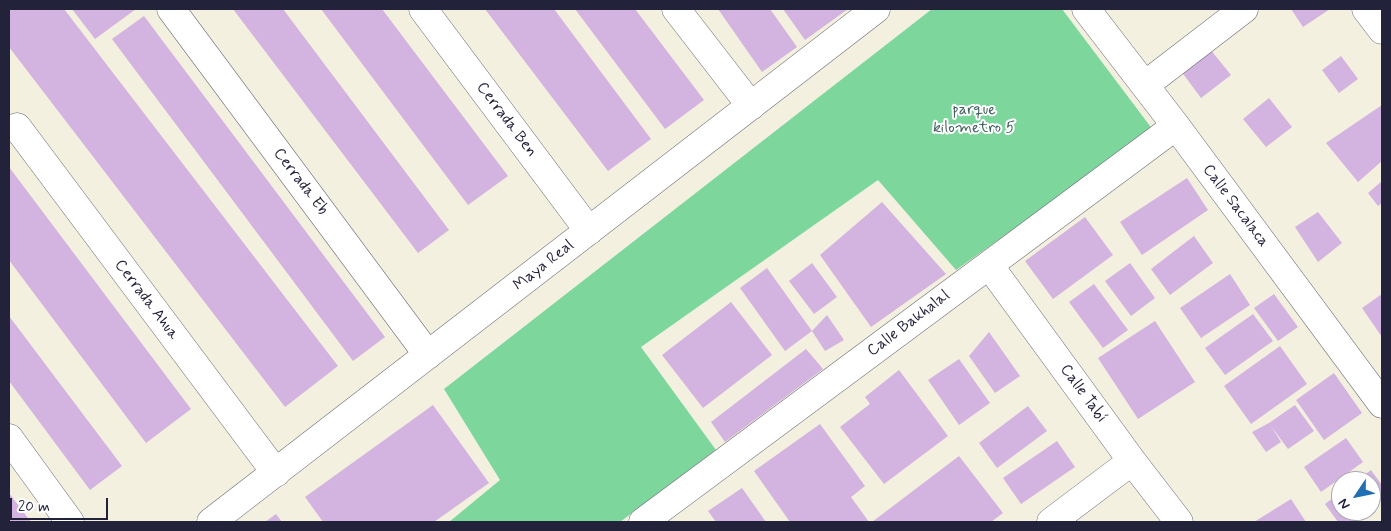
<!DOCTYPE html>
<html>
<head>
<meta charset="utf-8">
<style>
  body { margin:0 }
  #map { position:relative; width:1391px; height:531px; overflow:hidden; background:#f3f0df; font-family:Mynerve,sans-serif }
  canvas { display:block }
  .frame { position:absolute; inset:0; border:10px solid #22223b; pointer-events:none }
  .north { position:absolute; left:1331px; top:471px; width:50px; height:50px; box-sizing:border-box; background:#fff; border:1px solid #a7a7b1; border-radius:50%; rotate:236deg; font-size:14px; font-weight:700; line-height:20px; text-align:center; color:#22223b }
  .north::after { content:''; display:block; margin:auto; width:18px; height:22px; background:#1f6fb2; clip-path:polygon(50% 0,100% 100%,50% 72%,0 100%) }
  .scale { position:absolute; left:10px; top:498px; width:98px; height:22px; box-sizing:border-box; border:2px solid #22223b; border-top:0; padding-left:6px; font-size:15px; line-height:18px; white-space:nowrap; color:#22223b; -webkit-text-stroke:4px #fff; paint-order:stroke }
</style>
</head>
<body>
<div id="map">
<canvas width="1391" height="531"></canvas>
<div class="frame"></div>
<div class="north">N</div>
<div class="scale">20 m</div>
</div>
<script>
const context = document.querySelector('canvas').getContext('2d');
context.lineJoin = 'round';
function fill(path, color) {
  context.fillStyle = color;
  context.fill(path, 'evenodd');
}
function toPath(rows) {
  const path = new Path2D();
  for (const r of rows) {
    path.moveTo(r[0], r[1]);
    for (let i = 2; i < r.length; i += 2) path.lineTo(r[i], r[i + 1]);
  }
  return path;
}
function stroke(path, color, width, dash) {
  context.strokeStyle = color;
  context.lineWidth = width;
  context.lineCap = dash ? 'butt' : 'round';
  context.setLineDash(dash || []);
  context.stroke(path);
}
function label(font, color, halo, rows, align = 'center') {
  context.font = font + ' Mynerve,sans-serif';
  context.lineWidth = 4;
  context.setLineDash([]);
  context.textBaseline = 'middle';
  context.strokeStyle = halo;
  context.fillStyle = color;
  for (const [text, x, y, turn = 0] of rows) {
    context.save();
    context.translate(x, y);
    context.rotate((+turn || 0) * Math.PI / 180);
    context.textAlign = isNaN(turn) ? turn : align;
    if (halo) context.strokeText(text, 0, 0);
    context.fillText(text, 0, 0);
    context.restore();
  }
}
fill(toPath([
  [932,9,1062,9,1153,130,956,270,878,180,641,347,716,450,620,522,449,522,500,480,444,389]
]), '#7dd79d');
fill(toPath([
  [9,9,64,9,338,366,285,407,9,47],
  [72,9,136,9,95,39],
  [233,9,283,9,449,230,418,253],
  [321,9,382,9,508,176,468,205],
  [485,9,554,9,651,139,608,171],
  [575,9,635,9,704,100,665,129],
  [718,9,770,9,797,47,762,72],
  [783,9,848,9,805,40],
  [1291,9,1330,9,1303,27],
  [144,16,385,337,353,361,112,39],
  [1210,49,1231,75,1201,98,1181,71],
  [1341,56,1358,79,1339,93,1322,70],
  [1269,98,1292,127,1266,147,1243,119],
  [1382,105,1382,161,1358,182,1326,143],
  [9,167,191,409,146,443,9,260],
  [1187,178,1208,210,1142,255,1120,222],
  [1382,181,1382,203,1378,206,1368,193],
  [882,202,946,274,871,327,820,255],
  [1318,212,1342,243,1318,262,1295,227],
  [1085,217,1113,255,1053,299,1025,261],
  [1194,236,1213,263,1170,295,1151,269],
  [812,263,837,297,814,314,789,281],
  [1130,263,1155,298,1131,316,1105,281],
  [767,268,812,331,827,315,844,340,825,351,812,331,785,351,740,288],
  [1230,274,1250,305,1201,338,1180,308],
  [1094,284,1128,330,1103,348,1069,302],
  [1274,294,1298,327,1278,341,1254,308],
  [1382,294,1382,337,1362,308],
  [731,302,772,355,703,408,662,355],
  [1253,314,1273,341,1225,375,1205,348],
  [9,316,122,466,90,490,9,381],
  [1155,321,1195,382,1138,419,1098,358],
  [989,332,1020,376,995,393,969,356],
  [1280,346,1307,384,1251,424,1224,386],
  [806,349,823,369,725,442,711,422],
  [959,359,990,403,959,425,928,380],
  [899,370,948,436,884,484,840,427,870,404,865,397],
  [1334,373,1362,413,1324,440,1296,400],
  [433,405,489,483,434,522,323,522,305,497],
  [1295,405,1314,431,1288,449,1271,426,1281,442,1266,452,1252,432,1269,423],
  [1028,406,1047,431,997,468,979,443],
  [820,424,865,486,851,497,869,522,790,522,754,471],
  [1346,438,1363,462,1321,492,1304,467],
  [1057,441,1075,467,1021,504,1003,478],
  [959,456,1003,513,991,522,872,522],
  [1371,470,1382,485,1382,500,1371,509,1371,481,1356,481],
  [742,488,766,522,716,522,708,511],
  [1341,492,1341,511,1368,511,1353,522,1338,522,1325,504],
  [9,493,31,522,9,522],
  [1291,499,1306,522,1254,522],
  [276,514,282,522,265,522]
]), '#d3b3df');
const street = toPath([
  [171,9,428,355],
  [423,9,589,231],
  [676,9,751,106],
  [1086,9,1176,126,1382,404],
  [1366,9,1382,30],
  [1145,85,1244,9],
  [17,127,276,473],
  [989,265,1132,461,1179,522],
  [9,438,70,522],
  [211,522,876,9],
  [643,522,1176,126],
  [1051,522,1132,461]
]);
stroke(street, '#6b6a74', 29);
stroke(street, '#fff', 28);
label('16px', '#42615d', '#fff', [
  ["parque",974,111],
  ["kilometro 5",974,129]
]);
label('16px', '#22223b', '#fff', [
  ["Cerrada Ben",506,120,53],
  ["Cerrada Eb",300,182,53],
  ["Calle Sacalaca",1235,206,53],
  ["Maya Real",544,266,-38],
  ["Cerrada Ahua",146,300,53],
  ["Calle Bakhalal",909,324,-37],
  ["Calle Tabí",1083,394,54]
]);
</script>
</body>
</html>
